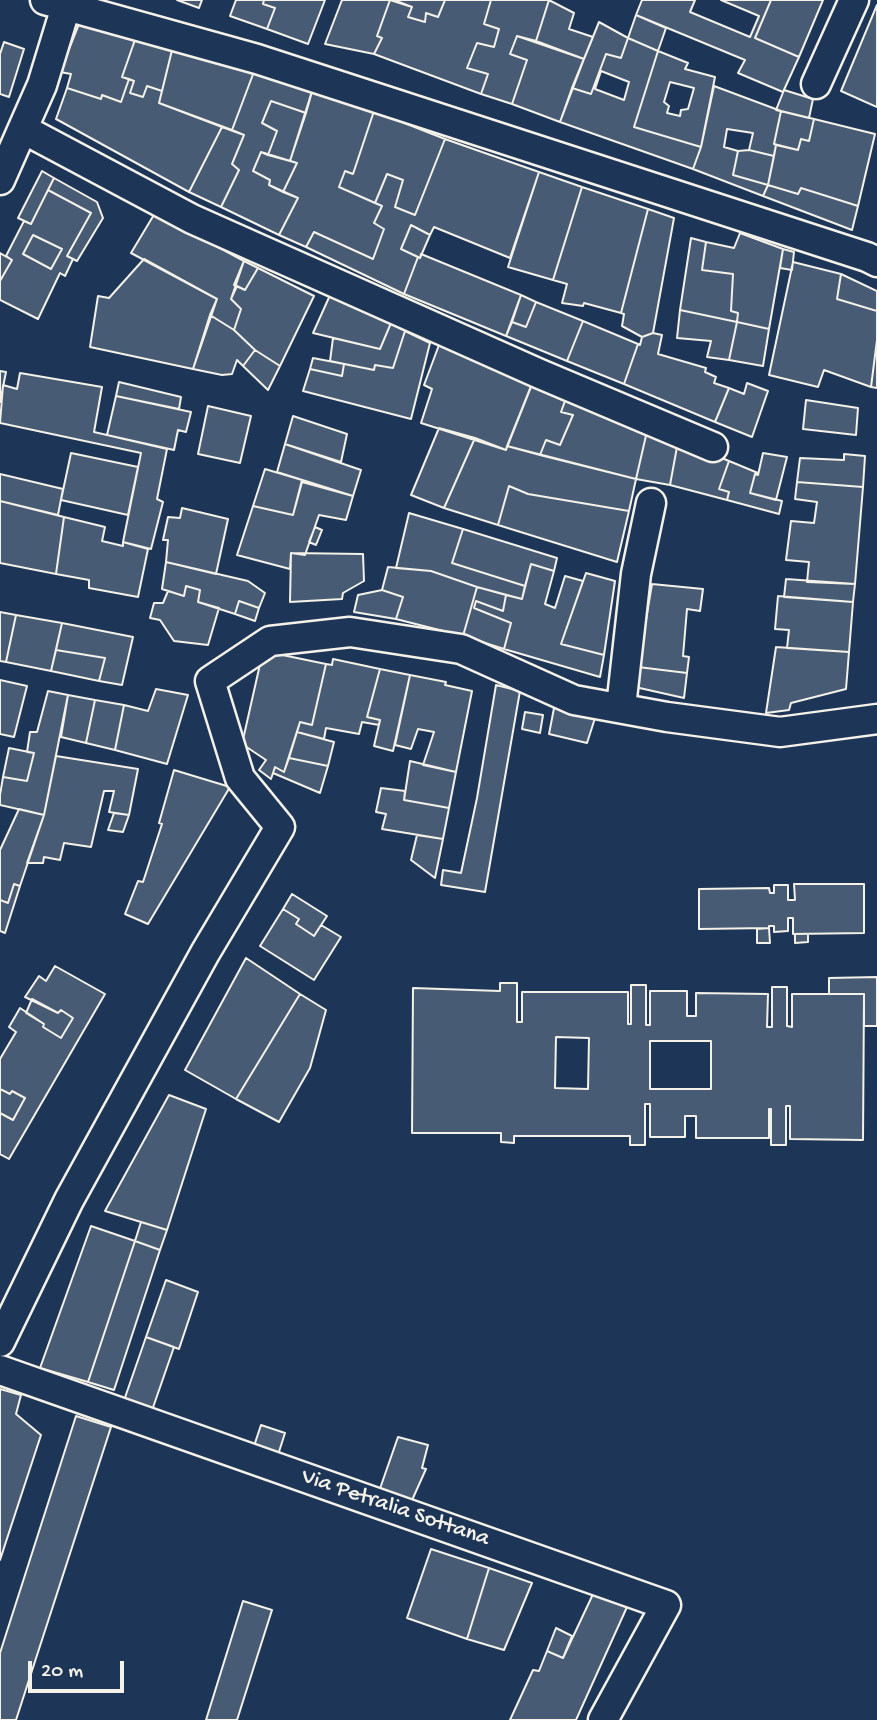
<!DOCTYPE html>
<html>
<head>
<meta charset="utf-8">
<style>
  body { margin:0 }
  #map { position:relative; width:877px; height:1720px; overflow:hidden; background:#1d3557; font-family:"Gochi Hand",sans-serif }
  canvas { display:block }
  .scale { position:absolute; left:28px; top:1661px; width:96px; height:32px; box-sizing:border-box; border:4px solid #f4f1e8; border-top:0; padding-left:9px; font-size:21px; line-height:24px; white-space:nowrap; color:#f4f1e8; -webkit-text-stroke:5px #1d3557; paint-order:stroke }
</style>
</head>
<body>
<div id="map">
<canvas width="877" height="1720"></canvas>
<div class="scale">20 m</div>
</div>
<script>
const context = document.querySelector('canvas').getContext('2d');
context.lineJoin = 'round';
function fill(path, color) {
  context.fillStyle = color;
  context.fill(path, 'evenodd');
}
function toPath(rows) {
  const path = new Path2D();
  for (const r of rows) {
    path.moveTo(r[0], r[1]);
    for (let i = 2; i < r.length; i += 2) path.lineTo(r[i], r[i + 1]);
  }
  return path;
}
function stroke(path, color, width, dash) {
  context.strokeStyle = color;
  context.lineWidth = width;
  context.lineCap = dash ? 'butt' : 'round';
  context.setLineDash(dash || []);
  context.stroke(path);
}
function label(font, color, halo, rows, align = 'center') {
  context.font = font + ' "Gochi Hand",sans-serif';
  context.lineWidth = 5;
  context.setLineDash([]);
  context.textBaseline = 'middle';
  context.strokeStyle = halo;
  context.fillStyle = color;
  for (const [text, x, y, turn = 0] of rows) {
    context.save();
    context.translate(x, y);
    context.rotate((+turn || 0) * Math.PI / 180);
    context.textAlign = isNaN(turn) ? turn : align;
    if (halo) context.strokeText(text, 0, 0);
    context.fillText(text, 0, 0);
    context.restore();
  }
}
const building = toPath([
  [177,0,202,0,199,8,177,0],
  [236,0,264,0,263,4,275,8,267,29,230,16,236,0],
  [264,0,325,0,308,44,267,29,275,8,263,4,264,0],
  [342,0,390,0,377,36,382,38,374,54,325,44,342,0],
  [390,0,412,7,408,17,425,22,426,13,438,17,445,0,491,0,484,24,499,29,494,47,477,43,467,68,488,74,481,94,374,54,382,38,377,36,390,0],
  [394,0,445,0,438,17,426,13,425,22,408,17,412,7,394,0],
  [491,0,549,0,536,41,517,36,510,54,527,60,512,104,481,94,488,74,467,68,477,43,494,47,499,29,484,24,491,0],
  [549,0,574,13,569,29,593,37,584,59,536,41,549,0],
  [642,0,695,0,690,12,750,37,759,16,721,0,771,0,755,38,799,57,783,92,738,73,745,60,636,15,642,0],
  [771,0,823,0,799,57,755,38,771,0],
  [877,5,877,107,841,91,877,5],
  [636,15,666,28,658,51,628,38,636,15],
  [81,19,137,34,122,77,129,79,121,102,102,95,101,99,67,88,71,74,60,72,81,19],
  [599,22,628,38,621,58,606,54,591,94,572,88,599,22],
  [138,31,174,42,162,91,147,86,143,97,130,93,134,81,122,77,138,31],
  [517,36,584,59,560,122,512,104,527,60,510,54,517,36],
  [628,38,658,51,634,127,701,147,693,169,560,122,572,88,591,94,606,54,621,58,628,38],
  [601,71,629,82,624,100,595,89,601,71],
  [4,42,24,49,9,97,0,94,0,54,4,42],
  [174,42,255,69,232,130,159,103,174,42],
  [658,51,688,63,685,69,715,77,701,147,634,127,658,51],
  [670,82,694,88,688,109,681,110,680,116,667,113,669,106,664,102,670,82],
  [255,69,313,88,306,113,271,101,262,123,277,131,268,155,261,152,253,171,270,180,269,185,298,198,279,235,221,207,239,170,232,164,244,135,232,130,255,69],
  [129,79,134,81,130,93,143,97,147,86,162,91,159,103,222,127,189,192,56,119,67,88,101,99,102,95,121,102,129,79],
  [714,86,781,111,774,144,776,145,774,156,749,150,753,133,727,129,724,147,738,151,733,175,768,185,763,196,693,169,701,147,714,86],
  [313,88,374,111,353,174,345,171,339,187,382,206,374,223,384,229,373,259,314,232,306,247,279,235,298,198,283,192,297,163,290,161,313,88],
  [784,90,813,99,809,118,776,110,784,90],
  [271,101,306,113,290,161,268,155,277,131,262,123,271,101],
  [374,111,445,139,415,215,395,207,403,180,387,174,375,203,339,187,345,171,353,174,374,111],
  [781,111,814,119,809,141,801,139,798,150,774,144,781,111],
  [814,119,875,134,858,206,801,188,798,194,768,185,776,145,798,150,801,139,809,141,814,119],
  [222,127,244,135,232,164,239,170,221,207,189,192,222,127],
  [445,139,539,172,510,258,434,227,430,235,411,225,401,249,418,257,404,294,306,247,314,232,373,259,384,229,374,223,382,206,375,203,387,174,403,180,395,207,415,215,445,139],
  [749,150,774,156,768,185,733,175,738,151,749,150],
  [261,152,297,163,283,192,269,185,270,180,253,171,261,152],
  [42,171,54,178,31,224,18,218,42,171],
  [539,172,582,187,553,280,508,267,539,172],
  [54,178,97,202,103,218,77,261,67,256,91,213,48,190,54,178],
  [768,185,798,194,801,188,858,206,852,230,763,196,768,185],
  [582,187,648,209,621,313,584,303,583,306,562,303,567,284,553,280,582,187],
  [48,190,91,213,67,256,73,259,65,276,60,273,38,319,0,300,0,281,12,260,6,256,24,221,31,224,48,190],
  [33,235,62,249,51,269,23,254,33,235],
  [648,209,674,218,653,333,642,337,622,326,624,314,621,313,648,209],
  [155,213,244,261,231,299,241,309,234,330,210,315,217,299,131,253,155,213],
  [411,225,430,235,420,258,401,249,411,225],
  [740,233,783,249,769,329,737,322,738,313,731,311,733,274,702,270,706,242,734,248,740,233],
  [33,235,62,249,51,269,23,254,33,235],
  [691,238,706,242,702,270,733,274,731,311,738,313,737,322,680,310,691,238],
  [783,249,794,252,792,270,780,268,783,249],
  [0,253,12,260,0,281,0,253],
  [421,254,521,295,506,336,404,294,418,257,420,258,421,254],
  [144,259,217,299,193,369,90,347,98,296,109,298,144,259],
  [244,261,258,268,245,290,234,285,244,261],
  [793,262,841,274,837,299,877,311,877,340,871,387,824,370,818,387,769,375,793,262],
  [258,268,314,296,280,366,255,350,234,330,241,309,231,299,237,286,245,290,258,268],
  [841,274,877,291,877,311,837,299,841,274],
  [331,293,391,323,380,349,313,333,331,293],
  [521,295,536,302,526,327,512,322,521,295],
  [536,302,583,321,567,361,506,336,512,322,526,327,536,302],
  [680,310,737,322,729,360,707,357,711,341,677,338,680,310],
  [210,315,234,330,255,350,243,366,237,360,232,374,222,375,193,369,210,315],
  [583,321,638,344,624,384,567,361,583,321],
  [737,322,769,329,763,366,729,360,737,322],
  [391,323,405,331,393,368,375,365,374,370,330,361,333,338,380,349,391,323],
  [405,331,430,343,411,419,303,391,310,369,342,376,344,364,374,370,375,365,393,368,405,331],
  [653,333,662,335,658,354,706,368,705,372,716,377,714,383,729,388,715,422,624,384,638,344,640,345,642,337,653,333],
  [877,340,877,388,871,387,877,340],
  [439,345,533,382,506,450,421,423,432,389,424,385,439,345],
  [255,350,280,366,268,390,243,366,255,350],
  [313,358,344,364,342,376,310,369,313,358],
  [0,371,6,372,0,402,0,371],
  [20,373,102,387,94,432,167,449,157,499,163,502,151,549,123,542,141,453,0,423,3,385,17,389,20,373],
  [119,382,181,397,179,409,116,396,119,382],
  [533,382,648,427,636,479,540,455,546,440,560,445,573,415,561,412,565,401,531,386,533,382],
  [747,383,768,391,752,437,715,422,729,388,744,394,747,383],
  [531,386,565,401,561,412,573,415,560,445,546,440,540,455,507,446,531,386],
  [116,396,191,412,186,432,178,430,174,450,107,435,116,396],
  [806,400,858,408,856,435,803,429,806,400],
  [208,406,251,416,240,463,198,454,208,406],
  [293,416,347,434,341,462,285,444,293,416],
  [648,427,698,448,696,455,677,447,670,485,636,479,648,427],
  [439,428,475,438,444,508,411,495,439,428],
  [475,438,506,450,507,446,636,479,629,511,528,494,509,486,498,525,444,508,475,438],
  [285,444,361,470,353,496,277,472,285,444],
  [677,447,696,455,698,448,729,461,719,489,729,492,727,500,670,485,677,447],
  [71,453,138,467,128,515,61,500,71,453],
  [763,453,787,457,776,500,750,493,755,474,758,475,763,453],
  [844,454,865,456,863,487,797,482,800,458,844,460,844,454],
  [729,461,758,473,758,475,755,474,750,493,782,501,779,514,727,500,729,492,719,489,729,461],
  [265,469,302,480,293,515,253,506,265,469],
  [0,474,63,489,58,515,0,501,0,474],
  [302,482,353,496,346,520,319,515,305,555,291,553,290,569,237,555,253,506,293,515,302,482],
  [797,482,863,487,855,584,807,582,809,562,786,560,791,521,814,523,817,502,795,499,797,482],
  [509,486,528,494,629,511,617,562,498,525,509,486],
  [0,501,64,517,56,574,0,563,0,501],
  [182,508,228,519,216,574,166,562,168,540,163,540,168,517,180,518,182,508],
  [409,513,463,529,452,563,525,586,522,599,477,587,431,571,396,568,409,513],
  [64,517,105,527,102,541,123,546,123,542,148,549,138,597,89,588,89,580,56,574,64,517],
  [315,527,322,530,316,545,309,542,315,527],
  [463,529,557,558,554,571,531,564,525,586,452,563,463,529],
  [291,553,363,554,364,581,343,593,342,599,290,602,291,553],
  [166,562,248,581,265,593,259,608,239,601,235,614,198,602,200,590,186,586,184,596,162,589,166,562],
  [531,564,554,571,545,604,555,608,565,576,583,581,561,644,604,655,600,677,504,649,511,623,474,608,476,601,503,611,506,595,522,599,531,564],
  [388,567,431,571,477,587,463,636,396,619,403,597,382,590,388,567],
  [586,573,615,581,604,655,561,644,586,573],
  [786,579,855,584,853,602,784,597,786,579],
  [652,584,703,589,700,611,687,609,683,656,689,657,687,673,638,667,652,584],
  [186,586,200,590,198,602,219,608,208,645,174,641,160,620,150,618,154,603,163,603,168,591,184,596,186,586],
  [477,587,506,595,503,611,476,601,474,608,511,623,504,649,463,636,477,587],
  [382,590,403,597,396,619,354,612,358,595,382,590],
  [778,596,853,602,849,652,787,648,789,630,775,629,778,596],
  [239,601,259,608,255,621,235,614,239,601],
  [0,612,16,615,6,662,0,661,0,612],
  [16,615,62,623,51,671,6,662,16,615],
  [62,623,133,637,122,685,99,681,105,658,56,650,62,623],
  [776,647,849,652,846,689,791,703,789,710,766,713,776,647],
  [56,650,105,658,99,681,51,671,56,650],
  [263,651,326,664,312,725,300,722,284,772,275,767,271,779,259,770,266,760,242,744,263,651],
  [333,659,380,669,367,717,380,720,379,725,362,722,359,734,326,728,324,739,297,732,300,722,312,725,326,664,332,665,333,659],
  [638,667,687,673,684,698,635,687,638,667],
  [380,669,410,675,393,751,374,746,380,720,367,717,380,669],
  [410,675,446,682,445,685,472,691,456,772,423,765,434,732,418,729,411,749,395,745,410,675],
  [0,680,27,686,14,737,0,734,0,680],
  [496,685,520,691,485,892,441,885,443,870,461,873,477,798,496,685],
  [156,689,188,695,167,764,115,750,124,705,148,711,156,689],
  [48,691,68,695,44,815,0,805,0,795,3,777,27,781,34,753,27,752,30,732,37,732,48,691],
  [68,695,95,700,86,743,61,737,68,695],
  [95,700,124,705,115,750,86,743,95,700],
  [555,703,596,715,587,743,549,734,555,703],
  [525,712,543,715,540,733,522,729,525,712],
  [297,732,334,742,328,766,289,758,297,732],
  [9,748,34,753,27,781,3,777,9,748],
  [56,756,138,769,129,815,109,812,114,791,104,791,91,847,64,843,60,860,44,857,43,863,27,863,44,815,56,756],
  [289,758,328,766,320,793,273,773,275,767,284,772,289,758],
  [410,761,456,772,449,808,404,800,410,761],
  [174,770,230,787,148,924,125,914,138,881,143,882,162,824,159,823,174,770],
  [381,788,405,791,404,800,449,808,443,839,382,829,386,814,376,812,381,788],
  [19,809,44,815,20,886,14,884,8,903,0,900,0,850,19,809],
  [114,813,129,815,123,832,108,830,114,813],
  [417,835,443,839,435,878,411,860,417,835],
  [14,884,20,886,5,933,0,931,0,900,8,903,14,884],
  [794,884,864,884,864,933,793,934,793,918,788,918,788,931,774,932,774,926,769,926,769,928,699,929,699,889,769,888,770,893,774,893,774,885,788,885,788,900,795,900,794,884],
  [292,894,327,916,314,936,296,924,299,919,283,909,292,894],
  [283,909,299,919,296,924,314,936,321,925,341,937,314,980,260,946,283,909],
  [769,928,770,943,757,943,757,929,769,928],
  [795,934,808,934,808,942,795,943,795,934],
  [246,958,300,994,236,1099,185,1070,246,958],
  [55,966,105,994,9,1159,0,1154,0,1113,13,1120,25,1098,12,1091,10,1094,0,1089,0,1059,16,1032,9,1027,20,1008,44,1024,43,1027,61,1038,73,1018,61,1010,58,1013,25,997,39,976,46,981,55,966],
  [877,977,877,1026,864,1026,864,994,829,994,829,978,877,977],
  [500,983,517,983,517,1022,522,1022,522,992,628,992,628,1024,631,1024,631,985,646,985,646,1025,650,1025,650,991,687,991,687,1016,696,1016,696,993,768,994,767,1027,772,1027,772,987,787,987,787,1026,792,1027,792,994,864,994,863,1140,790,1139,790,1106,786,1106,786,1145,771,1145,771,1109,769,1109,769,1138,696,1138,696,1116,685,1116,685,1137,650,1137,650,1104,645,1104,645,1145,630,1145,630,1136,514,1136,514,1143,501,1142,501,1133,412,1133,413,988,500,991,500,983],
  [556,1037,589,1038,588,1089,555,1088,556,1037],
  [650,1041,711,1041,711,1089,650,1089,650,1041],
  [300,994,326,1010,310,1068,279,1122,236,1099,300,994],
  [32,999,58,1013,61,1010,73,1018,61,1038,43,1027,44,1024,26,1013,32,999],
  [0,1089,10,1094,12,1091,25,1098,13,1120,0,1113,0,1089],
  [169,1095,206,1109,167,1230,105,1211,169,1095],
  [141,1222,167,1230,160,1250,135,1241,141,1222],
  [91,1226,135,1241,88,1382,40,1368,91,1226],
  [135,1241,160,1250,114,1390,88,1382,135,1241],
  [166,1280,198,1292,179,1349,146,1337,166,1280],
  [146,1337,174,1347,149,1419,121,1409,146,1337],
  [0,1389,21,1395,16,1414,41,1435,0,1560,0,1389],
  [76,1416,111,1427,16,1720,0,1720,0,1653,76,1416],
  [261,1425,285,1433,277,1458,253,1449,261,1425],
  [398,1437,428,1445,422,1468,426,1469,413,1498,402,1512,376,1500,398,1437],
  [431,1549,489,1568,467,1639,407,1618,431,1549],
  [489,1568,532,1583,504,1650,467,1639,489,1568],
  [594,1592,627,1607,576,1720,510,1720,533,1670,539,1671,547,1651,563,1658,594,1592],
  [243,1601,272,1610,237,1720,206,1720,243,1601],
  [556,1628,572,1636,563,1658,547,1651,556,1628]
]);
fill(building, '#485b74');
stroke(building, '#f4f1e8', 2);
const minor = toPath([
  [45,0,257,59,867,257,877,262],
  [816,84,854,0],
  [23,129,192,219,540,374,713,447],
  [0,180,42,85,68,0],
  [621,707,636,574,651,503],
  [0,1342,69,1200,205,953,280,827,240,778,210,681,270,641,350,632,461,649,574,700,667,717,780,732,877,719],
  [0,1370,666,1605,603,1720]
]);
stroke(minor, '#f4f1e8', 33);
stroke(minor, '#1d3557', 28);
label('23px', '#f4f1e8', '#1d3557', [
  ["Via Petralia Sottana",395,1509,19]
]);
</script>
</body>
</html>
